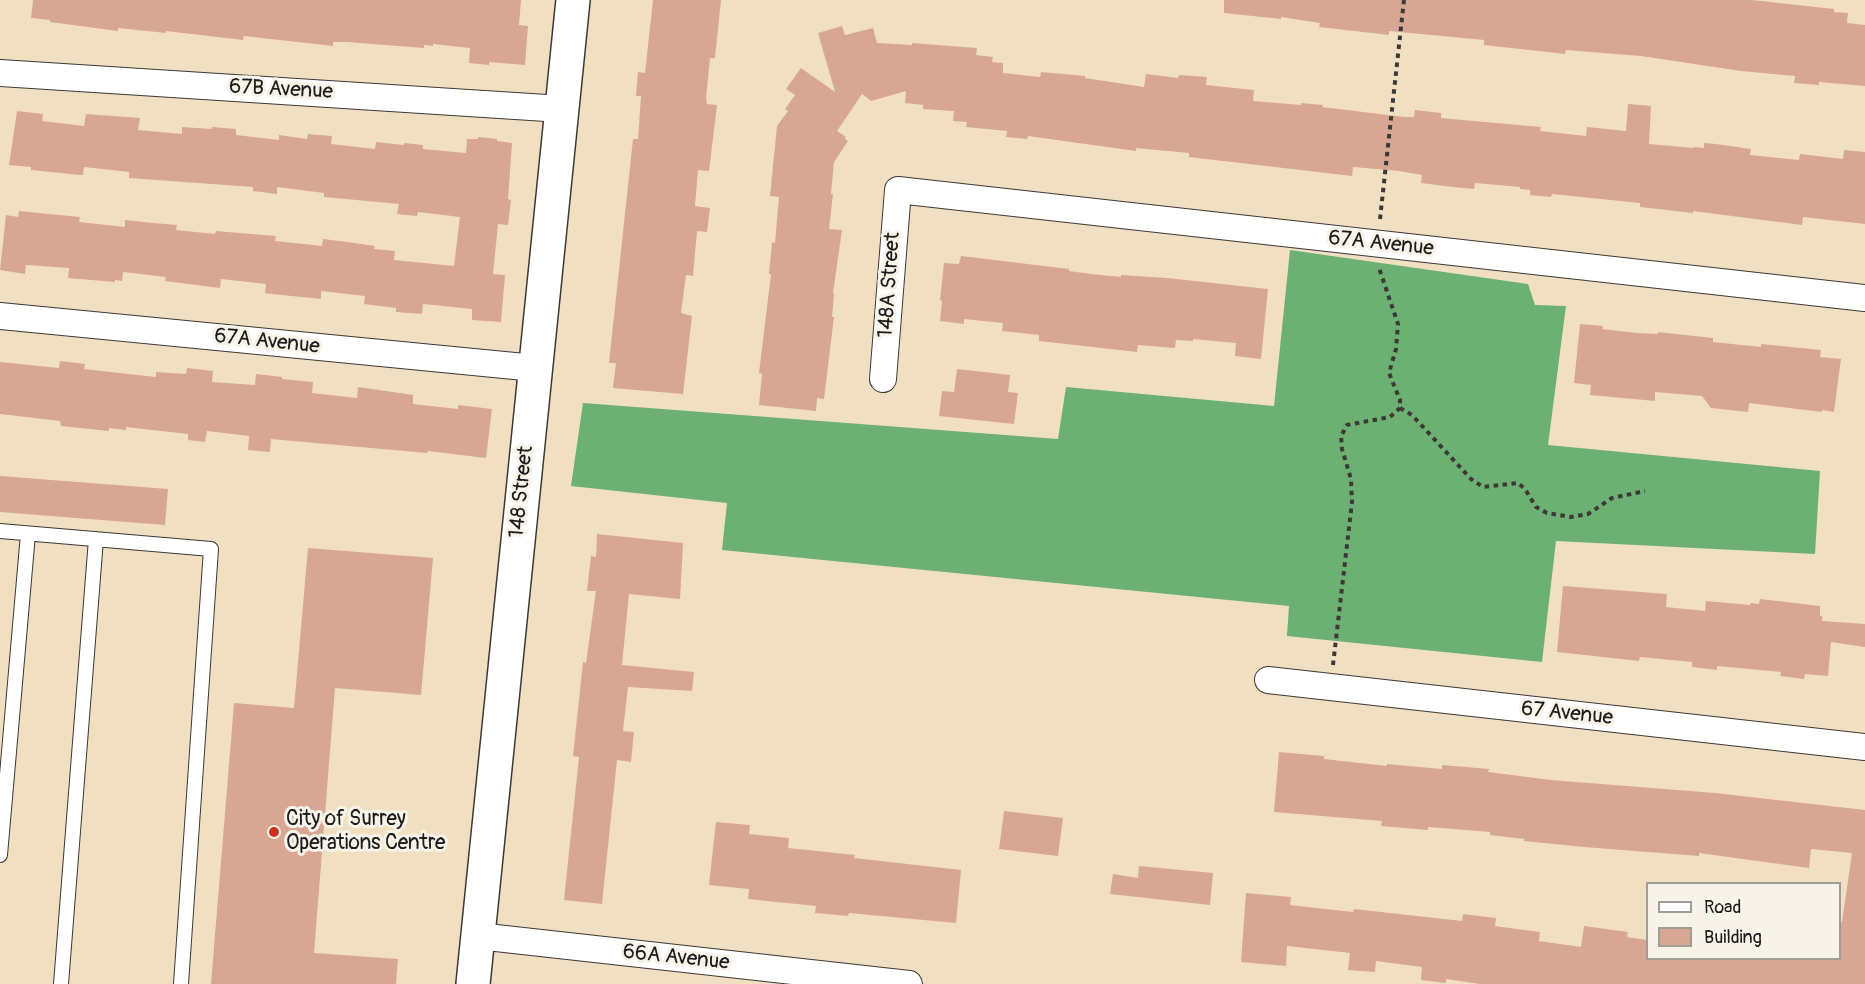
<!DOCTYPE html>
<html>
<head>
<meta charset="utf-8">
<style>
  body { margin:0 }
  #map { position:relative; width:1865px; height:984px; overflow:hidden; background:#f0e0c1; font-family:Pangolin,sans-serif }
  canvas { display:block }
  .legend { position:absolute; left:1646px; top:882px; width:195px; height:78px; box-sizing:border-box; background:#f7f3e8; border:2px solid #9f9d96; margin:0; padding:8px 10px; list-style:none; font-size:18px; color:#1c1c1c }
  .legend li { display:flex; align-items:center; gap:12px; height:30px }
  .legend b { width:30px; border:2px solid #9f9d96 }
</style>
</head>
<body>
<div id="map">
<canvas width="1865" height="984"></canvas>
<ul class="legend">
<li><b style="height:8px;background:#fff"></b>Road</li>
<li><b style="height:16px;background:#d8a794"></b>Building</li>
</ul>
</div>
<script>
const context = document.querySelector('canvas').getContext('2d');
context.lineJoin = 'round';
function fill(path, color) {
  context.fillStyle = color;
  context.fill(path, 'evenodd');
}
function toPath(rows) {
  const path = new Path2D();
  for (const r of rows) {
    path.moveTo(r[0], r[1]);
    for (let i = 2; i < r.length; i += 2) path.lineTo(r[i], r[i + 1]);
  }
  return path;
}
function stroke(path, color, width, dash) {
  context.strokeStyle = color;
  context.lineWidth = width;
  context.lineCap = dash ? 'butt' : 'round';
  context.setLineDash(dash || []);
  context.stroke(path);
}
function label(font, color, halo, rows, align = 'center') {
  context.font = font + ' Pangolin,sans-serif';
  context.lineWidth = 6;
  context.setLineDash([]);
  context.textBaseline = 'middle';
  context.strokeStyle = halo;
  context.fillStyle = color;
  for (const [text, x, y, turn = 0] of rows) {
    context.save();
    context.translate(x, y);
    context.rotate((+turn || 0) * Math.PI / 180);
    context.textAlign = isNaN(turn) ? turn : align;
    if (halo) context.strokeText(text, 0, 0);
    context.fillText(text, 0, 0);
    context.restore();
  }
}
fill(toPath([
  [1290,250,1528,284,1535,305,1566,306,1548,445,1820,471,1815,554,1556,541,1542,662,1287,636,1289,606,722,550,727,503,571,486,583,403,1058,439,1066,387,1274,406]
]), '#6db074');
fill(toPath([
  [33,0,521,0,519,25,528,26,525,65,489,62,489,65,469,63,470,48,433,44,433,46,424,45,424,48,347,42,333,42,333,46,244,36,243,40,166,31,166,33,118,28,118,31,50,22,50,20,31,18],
  [653,0,721,0,715,58,710,58,706,99,707,104,717,105,709,171,698,170,695,206,710,208,707,232,697,231,693,276,686,275,681,313,692,316,683,394,613,388,616,363,609,363,633,139,638,139,641,96,636,96,638,72,645,73],
  [1224,0,1752,0,1834,9,1834,12,1848,13,1847,23,1865,25,1865,86,1819,82,1819,85,1794,83,1795,76,1741,71,1641,56,1566,50,1565,54,1484,45,1484,40,1389,31,1389,35,1319,27,1320,23,1281,17,1281,19,1224,13],
  [842,26,845,35,873,28,877,43,912,45,912,43,977,48,976,55,993,57,992,62,1003,63,1003,73,1040,77,1041,72,1085,76,1085,78,1144,87,1146,74,1178,78,1179,75,1207,77,1206,85,1254,90,1253,101,1301,105,1301,103,1323,105,1322,107,1404,117,1414,117,1415,110,1441,113,1441,118,1541,127,1540,131,1586,136,1587,127,1626,131,1628,104,1651,106,1649,144,1694,148,1694,147,1704,148,1704,143,1716,144,1751,149,1750,155,1799,160,1800,154,1843,159,1844,150,1865,152,1865,224,1803,217,1802,225,1693,211,1693,213,1640,207,1640,203,1552,194,1551,197,1530,195,1530,190,1520,189,1520,187,1475,183,1474,189,1453,187,1421,183,1422,175,1399,171,1353,167,1352,176,1189,157,1189,153,1136,148,1136,151,1028,136,1027,139,1006,137,1007,131,966,127,967,122,953,121,954,111,923,109,923,105,905,103,906,91,871,101,862,94,837,131,846,137,845,139,848,141,834,162,831,194,833,194,829,229,842,230,833,293,834,293,832,317,834,317,824,399,817,398,816,411,759,405,762,374,759,373,771,274,769,274,772,242,775,243,779,197,770,196,777,126,788,111,785,109,795,95,786,89,801,68,835,92,818,33],
  [17,111,43,114,42,121,84,126,86,114,140,118,138,130,182,134,182,127,211,129,212,127,236,129,236,135,279,140,279,135,307,139,308,134,332,136,331,144,375,149,376,142,404,145,404,143,423,145,423,149,466,153,467,139,478,139,478,137,497,139,497,141,512,143,508,199,511,200,508,225,498,224,493,274,505,275,501,322,472,320,472,309,423,304,422,314,396,312,396,308,364,304,365,296,321,291,321,299,272,294,265,293,266,284,221,279,220,288,165,281,166,277,123,272,122,281,115,280,115,282,68,278,69,268,26,265,25,274,0,270,6,215,18,217,19,211,80,217,79,222,125,227,125,220,153,223,177,225,176,230,215,234,216,231,251,234,276,236,275,241,322,246,323,239,347,242,375,246,374,249,395,251,394,260,454,266,460,217,418,212,417,216,397,214,399,204,324,197,324,193,277,187,277,194,253,191,253,187,129,178,129,172,84,167,83,175,80,175,31,170,31,167,9,165],
  [961,256,1069,269,1069,271,1091,274,1121,277,1121,275,1167,278,1268,289,1261,359,1235,356,1236,343,1193,339,1193,341,1176,340,1175,348,1138,345,1137,352,1039,341,1039,335,1002,331,1003,323,964,319,964,324,940,321,942,301,940,300,944,263,959,264],
  [1580,324,1603,326,1602,329,1637,333,1658,334,1658,332,1713,338,1713,342,1761,347,1761,344,1821,350,1820,357,1841,359,1834,412,1822,410,1822,412,1749,403,1748,412,1711,408,1702,396,1655,392,1655,401,1590,395,1591,385,1574,383],
  [60,361,85,364,84,369,156,377,156,372,186,374,187,368,213,371,212,382,255,385,256,374,282,377,282,379,313,382,312,393,357,398,358,387,413,395,413,404,458,409,458,405,492,409,486,458,428,451,427,453,271,439,270,452,248,450,249,436,207,431,205,442,188,440,188,434,126,427,126,430,109,428,109,431,61,426,60,421,0,414,0,362,59,368],
  [957,369,1010,375,1008,392,1018,393,1014,424,939,416,942,391,954,392],
  [0,476,168,489,165,525,0,512],
  [597,534,683,543,680,599,629,594,622,665,694,672,692,691,628,687,623,731,634,732,631,762,617,760,602,904,564,900,579,757,573,756,583,662,586,663,596,591,587,591,591,556,596,557],
  [308,548,433,558,421,695,335,688,314,953,398,959,396,984,211,984,234,703,294,708],
  [1563,586,1667,594,1666,607,1705,611,1706,601,1750,605,1751,603,1759,604,1760,599,1820,606,1820,616,1822,616,1822,621,1865,624,1865,647,1831,642,1828,676,1805,674,1804,679,1780,676,1781,672,1717,666,1717,670,1692,667,1692,662,1640,657,1639,661,1557,652],
  [1279,752,1324,756,1324,759,1387,766,1387,764,1442,769,1442,765,1489,769,1488,772,1551,780,1715,793,1865,810,1865,984,1480,984,1446,979,1446,983,1421,980,1422,967,1376,961,1375,972,1348,970,1350,953,1287,946,1286,966,1241,962,1246,893,1291,897,1290,905,1353,912,1354,909,1462,921,1463,914,1496,918,1495,926,1540,932,1539,941,1581,947,1584,926,1628,932,1627,937,1647,940,1647,958,1839,958,1839,922,1842,922,1852,853,1811,849,1809,868,1699,853,1699,856,1584,847,1524,841,1524,839,1490,835,1490,832,1428,827,1428,830,1381,826,1382,821,1274,812],
  [1004,811,1063,818,1058,856,999,849],
  [716,822,750,825,749,834,789,838,788,848,855,855,854,858,961,870,956,923,849,913,848,916,815,913,816,906,748,899,749,889,709,885],
  [1139,866,1213,873,1210,905,1110,894,1113,874,1138,878]
]), '#d8a794');
const service = toPath([
  [0,531,211,549,181,984],
  [0,855,28,534],
  [61,984,96,539]
]);
const minor = toPath([
  [0,73,562,109],
  [0,316,535,368],
  [883,379,898,190,1865,298],
  [1268,680,1865,747],
  [478,936,909,984]
]);
const tertiary = toPath([
  [473,984,573,0]
]);
stroke(service, '#3c3935', 16);
stroke(minor, '#3c3935', 28);
stroke(tertiary, '#3c3935', 36);
stroke(toPath([
  [1380,219,1404,0],
  [1400,408,1412,415,1471,479,1483,487,1518,483,1525,489,1536,507,1547,513,1571,517,1588,514,1612,498,1645,491],
  [1333,665,1352,502,1351,479,1342,449,1341,436,1347,425,1390,417,1400,408,1400,400,1389,373,1396,349,1398,324,1379,268]
]), '#3c3935', 4, [4.5, 4.5]);
stroke(service, '#fff', 14);
stroke(minor, '#fff', 26);
stroke(tertiary, '#fff', 33);
for (const [x, y, r, color] of [
  [274,832,6,"#c8321e"]
]) {
  const dot = new Path2D();
  dot.arc(x, y, r, 0, 2 * Math.PI);
  context.fillStyle = color;
  context.fill(dot);
  stroke(dot, '#f7f3e8', 2);
}
label('21px', '#1c1c1c', '#f7f3e8', [
  ["67B Avenue",281,90,3],
  ["67A Avenue",1381,244,6],
  ["148A Street",890,285,-86],
  ["67A Avenue",267,342,6],
  ["148 Street",522,492,-84],
  ["67 Avenue",1567,714,6],
  ["66A Avenue",676,958,6]
]);
label('21px', '#1c1c1c', '#f7f3e8', [
  ["City of Surrey",286,820],
  ["Operations Centre",286,844]
], 'left');
</script>
</body>
</html>
